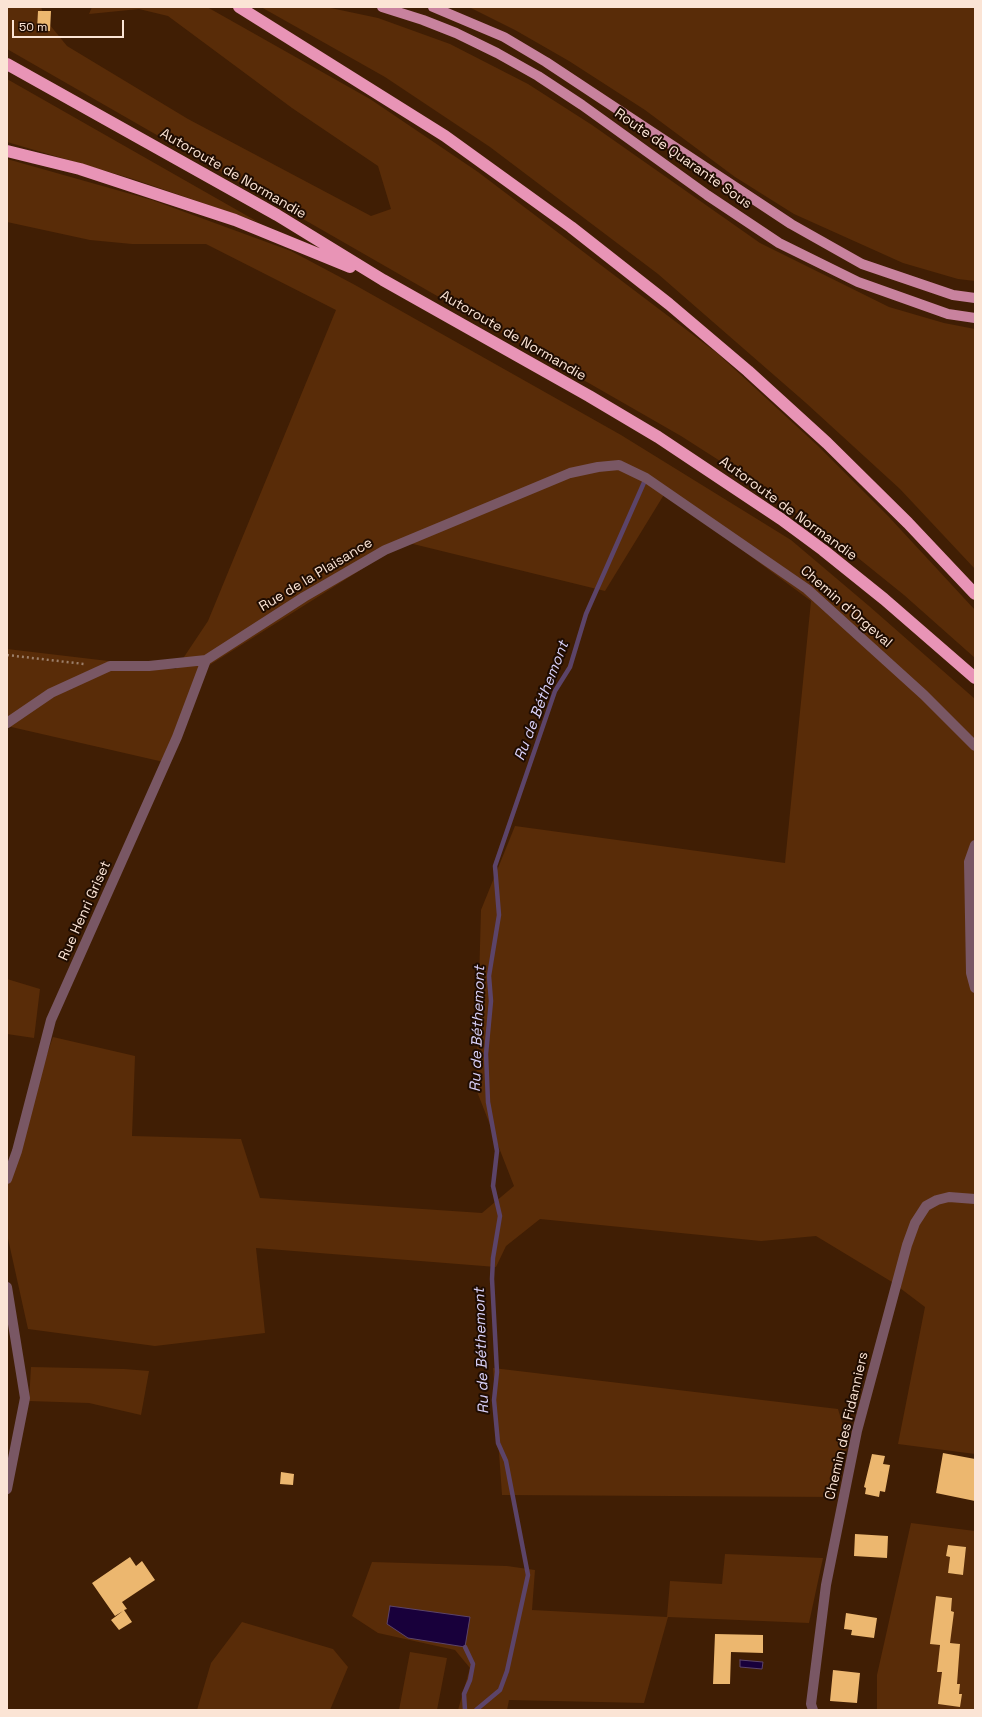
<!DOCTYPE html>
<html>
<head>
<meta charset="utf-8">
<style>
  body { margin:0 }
  #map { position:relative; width:982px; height:1717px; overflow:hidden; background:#401e04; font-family:"Space Grotesk",sans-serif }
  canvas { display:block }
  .frame { position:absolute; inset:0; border:8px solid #fbe4d5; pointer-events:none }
  .scale { position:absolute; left:12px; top:20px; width:112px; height:18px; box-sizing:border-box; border:2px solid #fbe4d5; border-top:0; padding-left:5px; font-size:12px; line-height:14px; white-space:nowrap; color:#fbe4d5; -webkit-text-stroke:3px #1f0c01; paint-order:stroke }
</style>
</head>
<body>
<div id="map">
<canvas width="982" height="1717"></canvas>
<div class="frame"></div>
<div class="scale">50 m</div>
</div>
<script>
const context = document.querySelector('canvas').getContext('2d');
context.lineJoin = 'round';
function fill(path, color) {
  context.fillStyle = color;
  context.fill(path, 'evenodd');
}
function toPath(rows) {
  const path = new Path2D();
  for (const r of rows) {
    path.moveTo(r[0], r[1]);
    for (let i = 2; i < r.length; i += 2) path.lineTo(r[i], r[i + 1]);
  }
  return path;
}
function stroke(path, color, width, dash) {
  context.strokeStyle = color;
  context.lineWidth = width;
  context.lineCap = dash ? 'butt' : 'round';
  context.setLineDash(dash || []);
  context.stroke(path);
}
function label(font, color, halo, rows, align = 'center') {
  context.font = font + ' "Space Grotesk",sans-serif';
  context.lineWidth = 4;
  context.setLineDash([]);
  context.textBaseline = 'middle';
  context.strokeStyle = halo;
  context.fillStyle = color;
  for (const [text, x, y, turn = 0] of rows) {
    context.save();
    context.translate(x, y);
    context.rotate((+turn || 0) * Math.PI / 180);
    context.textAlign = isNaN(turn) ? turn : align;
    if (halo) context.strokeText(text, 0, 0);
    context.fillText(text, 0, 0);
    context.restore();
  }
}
fill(toPath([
  [7,7,41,7,45,19,67,46,188,119,371,216,391,209,378,166,292,108,168,16,139,9,89,14,92,7,207,7,370,99,478,172,717,353,817,445,889,517,975,610,975,658,904,595,847,549,756,484,681,436,7,49],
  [261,7,326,7,378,18,450,44,528,84,592,125,760,243,889,307,944,323,975,329,975,569,900,489,806,403,658,274,490,147,385,77],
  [469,7,975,7,975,281,958,279,903,263,794,214,735,177,645,110,569,61,515,30],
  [7,79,258,222,133,179,7,142],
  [7,159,152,200,291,251,355,285,621,435,791,540,869,606,975,699,975,1454,898,1444,925,1307,892,1282,816,1236,761,1241,540,1219,506,1246,496,1267,256,1248,265,1333,155,1346,28,1329,7,1234,7,1168,53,1037,135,1056,132,1136,241,1139,260,1198,482,1213,514,1186,476,1089,481,910,515,826,785,863,811,601,665,493,605,591,405,542,208,666,168,763,7,726,7,649,176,669,208,621,336,310,206,244,132,244,90,240,7,222],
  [7,979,40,989,34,1038,7,1034],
  [31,1367,124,1369,149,1371,141,1415,89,1403,29,1401],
  [493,1368,838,1409,848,1442,836,1497,502,1495],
  [911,1523,975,1531,975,1710,877,1710,877,1675],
  [948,1545,966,1547,963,1575,948,1573,950,1557,946,1556],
  [936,1596,952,1598,951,1611,954,1612,933,1622],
  [940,1642,960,1644,957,1674,938,1672],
  [725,1554,823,1558,809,1623,668,1617,644,1703,509,1700,507,1710,458,1710,470,1668,455,1650,378,1633,352,1616,372,1562,507,1566,535,1570,532,1610,667,1617,670,1581,722,1584],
  [242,1622,333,1649,348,1667,330,1710,197,1710,211,1663],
  [410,1652,447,1658,437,1710,399,1710]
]), '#592c08');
const water = toPath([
  [390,1606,470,1617,465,1647,408,1638,387,1624,390,1606],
  [740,1660,763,1662,762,1669,740,1667,740,1660]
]);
fill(water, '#18003b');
stroke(water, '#5c4469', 1);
stroke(toPath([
  [465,1647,473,1664,470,1680,464,1694,465,1710],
  [476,1710,500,1690,507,1671,528,1575,506,1461,498,1443,494,1400,497,1372,492,1279,493,1258,500,1216,493,1186,497,1151,488,1102,486,1054,491,1001,489,976,499,915,495,866,555,691,570,667,586,614,646,478]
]), '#5c4469', 4.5);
fill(toPath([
  [38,11,51,11,50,31,37,30],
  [943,1453,975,1459,975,1501,936,1493],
  [872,1454,885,1456,883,1464,890,1465,885,1492,880,1491,879,1497,865,1494,866,1488,864,1487],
  [281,1472,294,1474,293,1485,280,1484],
  [855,1534,888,1536,887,1558,854,1556],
  [948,1545,966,1547,963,1575,948,1573,950,1557,946,1556],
  [130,1557,136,1566,142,1561,155,1580,122,1602,127,1609,124,1610,132,1622,119,1630,111,1620,123,1611,115,1616,92,1583],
  [936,1596,952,1598,951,1611,954,1612,950,1643,960,1644,957,1684,960,1684,959,1694,962,1694,960,1707,938,1704,942,1672,937,1672,940,1645,930,1644],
  [846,1613,877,1618,874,1638,851,1635,852,1630,844,1629],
  [715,1634,763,1635,763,1653,731,1652,730,1684,713,1684],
  [833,1670,860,1673,857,1703,830,1701]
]), '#ecb76f');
stroke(toPath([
  [7,655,84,664]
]), '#9c7f6a', 2.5, [2, 3]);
stroke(toPath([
  [7,723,51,693,110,666,149,666,206,660,304,597,385,550,570,473,598,467,619,465,646,478,807,589,924,695,975,746],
  [975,845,969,862,971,973,975,988],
  [7,1179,17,1151,51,1020,177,737,206,660],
  [7,1287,25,1398,7,1489],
  [813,1710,811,1704,826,1585,857,1431,907,1245,915,1223,926,1206,937,1200,949,1197,975,1199]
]), '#795764', 10);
stroke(toPath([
  [382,7,423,20,456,33,497,53,538,76,582,105,707,195,779,243,858,282,948,314,975,318],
  [433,7,504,37,546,62,791,224,862,264,953,295,975,298]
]), '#c8829e', 10);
stroke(toPath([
  [239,7,445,136,571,227,669,304,748,371,827,443,908,523,975,594],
  [7,64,277,215,383,280,589,396,658,437,781,519,823,550,884,599,975,678],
  [7,151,80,169,235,220,350,267]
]), '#e894b6', 12);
label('14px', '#fbe4d5', '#1f0c01', [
  ["Route de Quarante Sous",683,159,35],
  ["Autoroute de Normandie",233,174,30],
  ["Autoroute de Normandie",513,336,30],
  ["Autoroute de Normandie",788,509,36],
  ["Rue de la Plaisance",316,575,-31],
  ["Chemin d'Orgeval",846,607,41],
  ["Rue Henri Griset",85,911,-66],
  ["Chemin des Fidanniers",847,1426,-77]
]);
label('italic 15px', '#dad2fa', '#1f0c01', [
  ["Ru de Béthemont",542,701,-69],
  ["Ru de Béthemont",478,1029,-88],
  ["Ru de Béthemont",482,1351,-92]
]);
</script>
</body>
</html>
